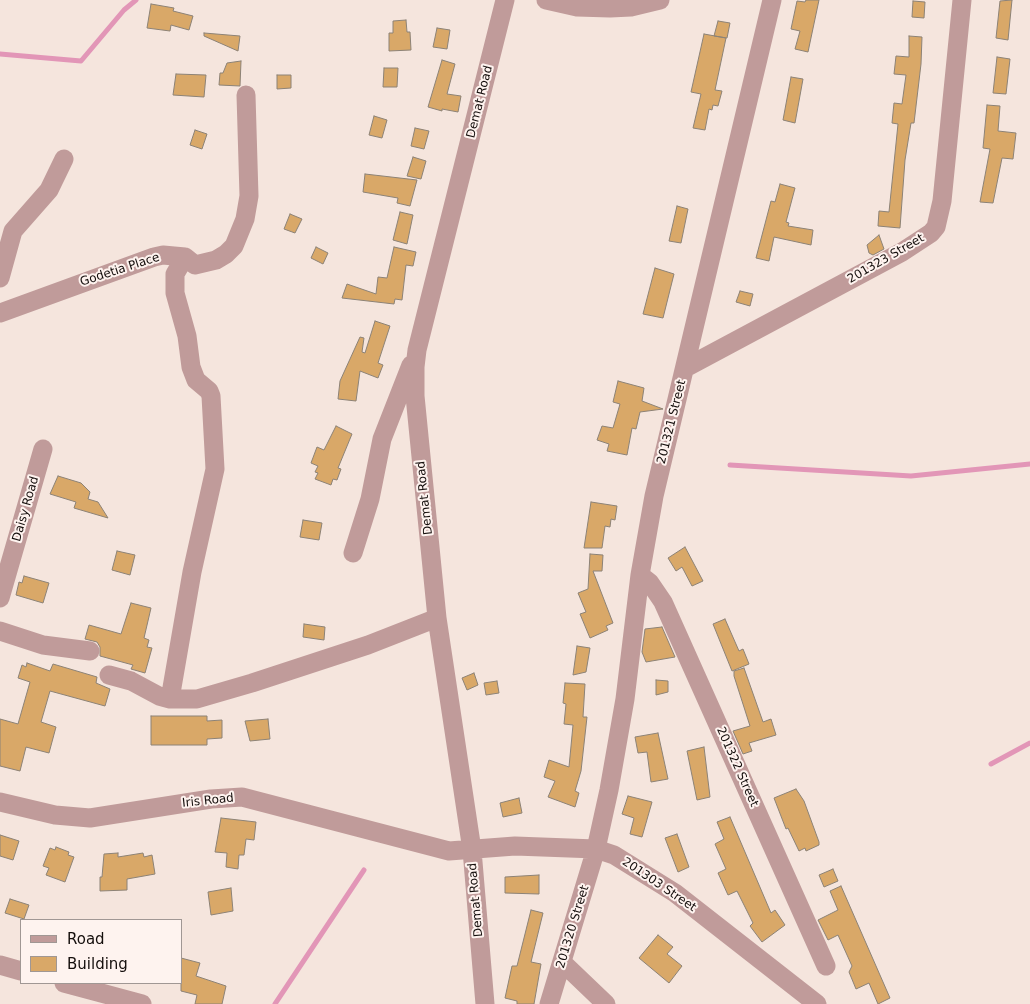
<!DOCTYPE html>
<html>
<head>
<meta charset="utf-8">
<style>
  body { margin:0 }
  #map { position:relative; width:1030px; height:1004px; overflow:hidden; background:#f5e5dd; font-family:"DejaVu Sans",sans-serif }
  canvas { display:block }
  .legend { position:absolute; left:20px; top:919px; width:162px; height:65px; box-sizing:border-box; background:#fef3ef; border:1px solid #a09794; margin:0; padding:6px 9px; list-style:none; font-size:15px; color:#140e0c }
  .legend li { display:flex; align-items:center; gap:10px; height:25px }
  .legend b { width:25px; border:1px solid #a09794 }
</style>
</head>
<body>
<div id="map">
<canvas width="1030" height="1004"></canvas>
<ul class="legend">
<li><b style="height:6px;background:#c09b9a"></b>Road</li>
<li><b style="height:14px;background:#d9a868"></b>Building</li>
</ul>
</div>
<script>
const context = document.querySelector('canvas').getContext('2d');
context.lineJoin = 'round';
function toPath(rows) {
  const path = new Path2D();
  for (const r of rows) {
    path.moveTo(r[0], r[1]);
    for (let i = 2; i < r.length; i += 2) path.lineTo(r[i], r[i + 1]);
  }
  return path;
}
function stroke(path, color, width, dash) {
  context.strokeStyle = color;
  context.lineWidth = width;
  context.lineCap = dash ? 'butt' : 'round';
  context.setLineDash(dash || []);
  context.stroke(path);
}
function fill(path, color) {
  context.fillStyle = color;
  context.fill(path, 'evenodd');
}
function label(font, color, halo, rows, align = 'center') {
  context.font = font + ' "DejaVu Sans",sans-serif';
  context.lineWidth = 4;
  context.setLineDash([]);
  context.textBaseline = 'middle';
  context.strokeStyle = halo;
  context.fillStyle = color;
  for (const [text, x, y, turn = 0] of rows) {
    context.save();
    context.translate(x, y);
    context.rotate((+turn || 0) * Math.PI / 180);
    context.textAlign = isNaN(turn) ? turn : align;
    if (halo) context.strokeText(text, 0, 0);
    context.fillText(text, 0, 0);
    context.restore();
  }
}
stroke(toPath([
  [0,54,81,61,124,10,136,0],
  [730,465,911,476,1030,464],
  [991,764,1030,743],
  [275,1004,364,870]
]), '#e296b7', 5);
const building = toPath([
  [806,0,819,0,808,52,795,49,800,31,791,29,797,1,805,2,806,0],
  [1012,0,1008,40,996,38,1000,1,1012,0],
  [913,1,925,2,924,18,912,17,913,1],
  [151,4,174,8,173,11,193,16,189,30,171,25,170,31,147,28,151,4],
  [406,20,407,32,410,32,411,50,389,51,389,33,393,33,393,21,406,20],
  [718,21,730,23,727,38,714,36,718,21],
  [437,28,450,30,447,49,433,47,437,28],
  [204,33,240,36,238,51,204,36,204,33],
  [704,34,726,38,715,90,722,91,718,106,713,105,712,110,709,109,705,130,693,128,701,94,691,92,704,34],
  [909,36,922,37,921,64,914,123,911,123,905,160,900,228,878,226,879,211,889,212,898,124,892,123,894,103,902,104,906,75,894,74,896,56,909,57,909,36],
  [997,57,1010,59,1006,94,993,93,997,57],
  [442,60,455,64,447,94,461,96,458,112,442,109,442,111,428,107,442,60],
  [241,61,240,86,219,85,220,73,223,73,227,63,241,61],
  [384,68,398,68,397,87,383,87,384,68],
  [176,74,206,75,204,97,173,95,176,74],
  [277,75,291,75,291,88,277,89,277,75],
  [791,77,803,79,795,123,783,120,791,77],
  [987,105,1000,106,998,131,1016,133,1013,159,1002,158,993,203,980,202,990,149,983,148,987,105],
  [374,116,387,120,382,138,369,135,374,116],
  [415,128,429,131,424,149,411,146,415,128],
  [195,130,207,134,202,149,190,145,195,130],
  [413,157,426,161,421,179,407,176,413,157],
  [365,174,417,180,410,206,397,203,398,198,363,192,365,174],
  [780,184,795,188,786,222,789,223,788,226,813,230,811,245,774,237,769,261,756,258,771,201,775,202,780,184],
  [677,206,688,209,681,243,669,241,677,206],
  [400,212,413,215,407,244,393,240,400,212],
  [290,214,302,219,295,233,284,229,290,214],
  [879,235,884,249,873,255,869,253,867,245,879,235],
  [316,247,328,253,323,264,311,258,316,247],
  [394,247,416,252,413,266,406,265,402,300,395,299,394,304,342,298,347,284,376,294,378,277,387,278,394,247],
  [655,268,674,274,663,318,643,314,655,268],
  [740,291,753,294,750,306,736,302,740,291],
  [375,321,390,326,378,363,383,365,378,378,360,371,356,401,338,399,340,381,360,337,364,338,362,352,365,353,375,321],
  [618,381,644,388,642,401,663,409,640,412,636,429,632,428,627,455,607,451,609,444,597,440,602,426,613,428,620,404,613,402,618,381],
  [336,426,352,434,338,468,341,469,337,480,333,479,331,485,315,479,318,473,315,472,318,466,311,463,317,447,324,450,336,426],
  [58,476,81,483,90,492,88,499,98,502,108,518,74,508,76,502,50,494,58,476],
  [591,502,617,506,615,520,611,519,610,527,605,526,602,548,584,548,591,502],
  [303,520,322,523,319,540,300,537,303,520],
  [685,547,703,581,692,586,682,567,676,571,668,558,685,547],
  [117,551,135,555,130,575,112,570,117,551],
  [590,554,603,555,602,571,593,571,613,623,606,626,608,630,590,638,580,614,586,612,578,593,588,589,590,554],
  [24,576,49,583,43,603,16,595,19,582,22,583,24,576],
  [131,603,151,608,144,638,149,640,147,647,152,648,145,673,131,669,133,665,100,656,100,647,97,642,85,639,89,625,121,634,131,603],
  [725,619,739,651,743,649,749,664,732,671,713,624,725,619],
  [304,624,325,627,324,640,303,637,304,624],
  [662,627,675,657,646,662,642,652,645,629,662,627],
  [577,646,590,648,586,672,573,675,577,646],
  [27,663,50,671,53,664,97,677,96,683,110,689,105,706,50,691,41,722,56,727,49,753,26,747,20,771,0,766,0,719,18,724,30,682,18,678,22,665,26,667,27,663],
  [744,668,763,722,771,719,776,735,749,743,752,751,743,754,733,731,750,726,734,676,734,671,744,668],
  [474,673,478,685,467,690,462,678,474,673],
  [656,680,668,681,668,692,656,695,656,680],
  [497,681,499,693,486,695,484,683,497,681],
  [565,683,585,684,583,717,587,717,581,771,575,791,579,793,575,807,548,797,555,781,544,777,549,760,569,767,573,725,564,724,566,704,563,703,565,683],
  [151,716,207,716,207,721,222,720,222,738,207,739,207,745,151,745,151,716],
  [268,719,270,739,250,741,245,721,268,719],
  [658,733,668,779,651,782,647,752,638,753,635,737,658,733],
  [704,747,710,797,697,800,687,751,704,747],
  [796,789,804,801,819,842,819,845,806,851,805,848,799,851,788,828,786,829,774,798,796,789],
  [628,796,652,802,642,837,630,834,634,818,622,814,628,796],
  [519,798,522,813,503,817,500,803,519,798],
  [730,817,771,913,775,910,785,925,762,942,750,926,753,923,737,891,728,895,718,873,726,869,715,844,724,839,717,822,730,817],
  [221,818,256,822,254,840,246,839,244,855,239,855,238,869,226,867,227,853,215,852,221,818],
  [677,834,689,867,678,872,665,838,677,834],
  [0,835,19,841,13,860,0,856,0,835],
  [56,847,69,852,68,855,74,857,65,882,46,875,49,868,43,866,50,848,55,850,56,847],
  [118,853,118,857,143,853,144,857,152,855,155,874,127,879,127,890,100,891,100,877,102,877,104,854,118,853],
  [833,869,838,881,824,887,819,875,833,869],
  [539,875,539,894,505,893,505,877,539,875],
  [841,886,890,998,878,1004,869,983,856,989,849,972,852,966,838,935,828,940,818,920,838,910,830,891,841,886],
  [231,888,233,911,211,915,208,892,231,888],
  [10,899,29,905,24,919,5,913,10,899],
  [531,910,543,913,531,962,541,964,534,1004,517,1004,517,1001,505,998,512,966,517,966,531,910],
  [658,935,673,947,667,954,682,966,669,983,639,958,658,935],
  [181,958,200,963,196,976,226,986,222,1004,195,1004,197,995,181,991,181,958]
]);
fill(building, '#d9a868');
stroke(building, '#8c8276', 1);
stroke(toPath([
  [546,0,577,7,610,8,631,7,660,0],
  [0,278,13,231,49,190,64,159],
  [0,313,154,257,163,255,185,257,195,265,216,260,226,254,234,246,245,219,249,196,246,95],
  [685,368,902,252,931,233,936,227,942,201,962,0],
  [353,553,370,499,382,439,411,365],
  [640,575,650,583,663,602,826,966],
  [0,598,43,449],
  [0,631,43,645,90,651],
  [109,675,131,681,159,696,170,699,197,699,252,683,368,645,437,618],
  [170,699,192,572,215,469,211,396,209,391,196,380,191,367,187,336,175,293,175,274,185,257],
  [0,802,55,815,90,818,211,799,242,797,449,851,515,846,596,849,614,855,675,893,817,1004],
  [562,962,606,1004],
  [0,965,21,971],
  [64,983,142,1004],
  [485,1004,472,850,437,618,415,396,415,367,417,350,505,0],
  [549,1004,596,849,609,790,625,699,640,575,654,496,772,0]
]), '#c09b9a', 19);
label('12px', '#140e0c', '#fef3ef', [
  ["Demat Road",480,102,-76],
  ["201323 Street",886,259,-30],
  ["Godetia Place",120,270,-18],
  ["201321 Street",672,422,-76],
  ["Demat Road",425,498,-96],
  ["Daisy Road",26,509,-74],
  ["201322 Street",737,767,66],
  ["Iris Road",208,801,-6],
  ["201303 Street",659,885,34],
  ["Demat Road",476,900,-95],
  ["201320 Street",573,927,-73]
]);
</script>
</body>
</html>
